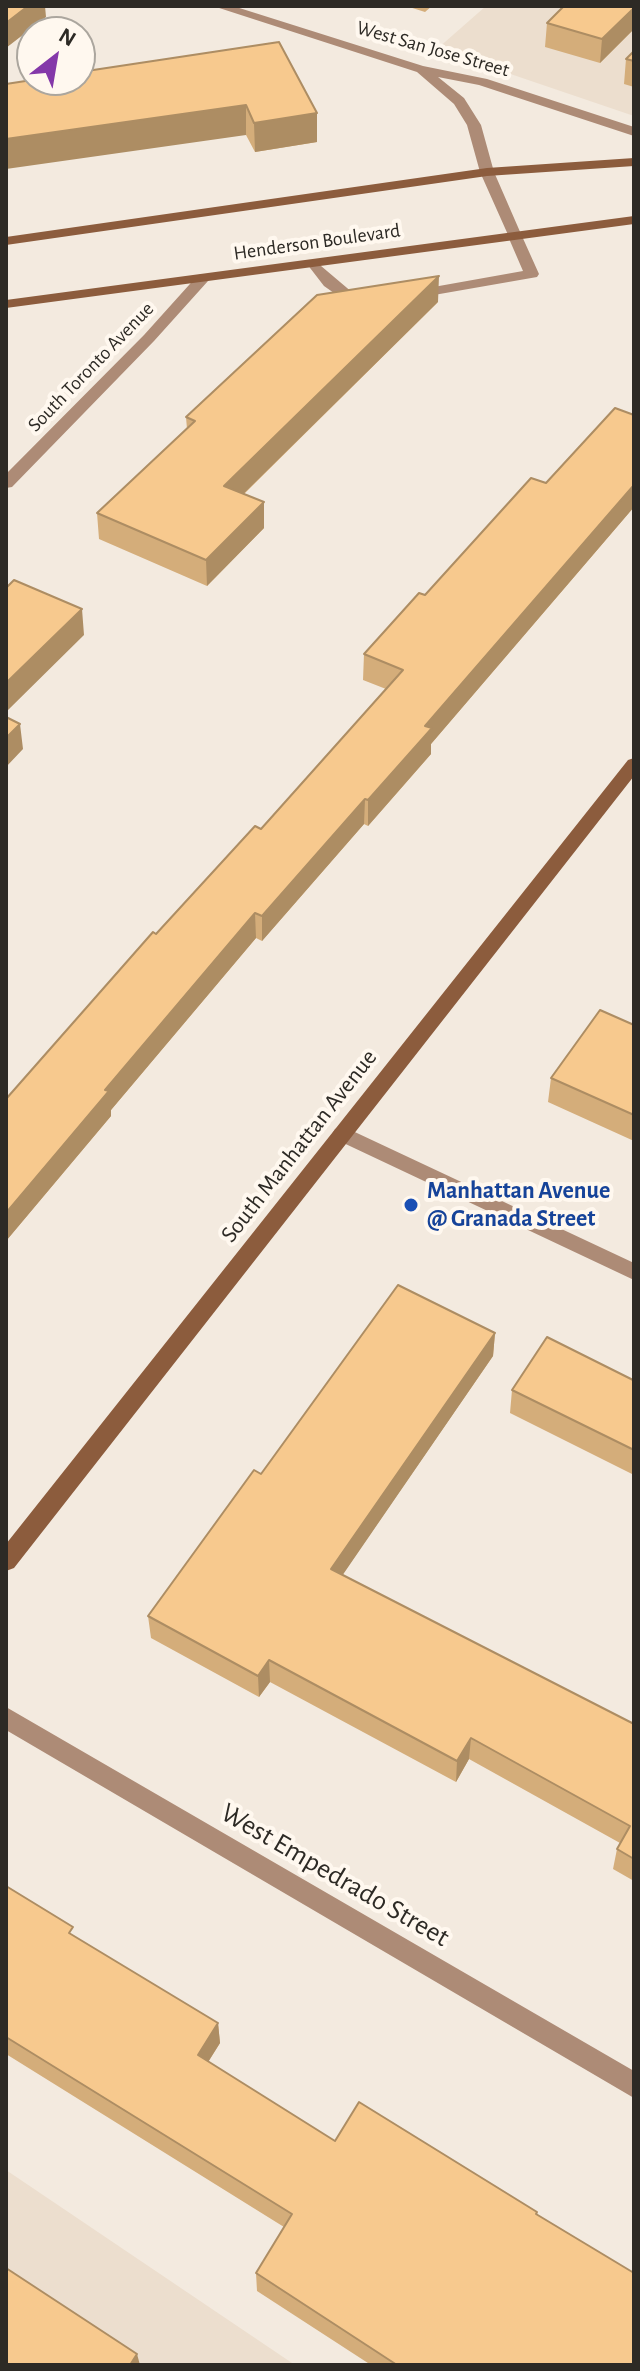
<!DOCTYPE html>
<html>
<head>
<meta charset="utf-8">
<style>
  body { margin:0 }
  #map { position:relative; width:640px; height:2371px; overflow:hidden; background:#f3eadf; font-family:"Alegreya Sans",sans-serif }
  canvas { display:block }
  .frame { position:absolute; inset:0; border:8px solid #2d2a25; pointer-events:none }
  .north { position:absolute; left:16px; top:16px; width:80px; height:80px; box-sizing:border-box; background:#fff8ef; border:2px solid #aba69e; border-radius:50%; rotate:31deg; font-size:22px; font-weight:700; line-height:32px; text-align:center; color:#2d2a25 }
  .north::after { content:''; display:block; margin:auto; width:28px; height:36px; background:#8438a9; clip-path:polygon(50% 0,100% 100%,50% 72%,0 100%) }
</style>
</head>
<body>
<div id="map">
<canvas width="640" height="2371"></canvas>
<div class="frame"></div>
<div class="north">N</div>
</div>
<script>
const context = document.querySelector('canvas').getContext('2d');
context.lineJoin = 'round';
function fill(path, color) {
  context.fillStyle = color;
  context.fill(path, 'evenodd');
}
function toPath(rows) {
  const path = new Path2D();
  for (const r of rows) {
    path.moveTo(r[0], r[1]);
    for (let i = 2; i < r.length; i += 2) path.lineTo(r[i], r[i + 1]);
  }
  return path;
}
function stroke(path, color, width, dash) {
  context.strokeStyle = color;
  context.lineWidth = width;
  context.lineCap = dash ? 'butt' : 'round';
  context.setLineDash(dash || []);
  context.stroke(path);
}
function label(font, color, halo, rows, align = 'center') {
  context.font = font + ' "Alegreya Sans",sans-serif';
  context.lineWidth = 8;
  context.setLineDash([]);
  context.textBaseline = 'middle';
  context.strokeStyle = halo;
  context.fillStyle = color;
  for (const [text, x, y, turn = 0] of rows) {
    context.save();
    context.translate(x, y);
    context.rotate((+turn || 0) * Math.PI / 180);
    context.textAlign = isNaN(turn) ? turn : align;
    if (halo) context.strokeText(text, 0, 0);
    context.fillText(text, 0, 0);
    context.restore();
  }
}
fill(toPath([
  [486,6,634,6,634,116,437,49],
  [6,2170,295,2365,6,2365]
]), '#ecdece');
fill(toPath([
  [514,230,521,234,539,274,537,277,411,299,404,295,411,291,523,271,507,234,514,230],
  [314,260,353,293,369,296,369,302,344,300,324,286,307,264,314,260]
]), '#ad8b76');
fill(toPath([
  [213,6,233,6,423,66,487,79,634,127,634,136,479,85,438,77,464,98,481,125,494,172,521,234,519,237,509,237,480,172,467,125,454,104,417,72,213,6],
  [203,274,210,278,208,281,154,341,12,487,6,488,6,474,144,335,198,275,203,274],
  [342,1126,634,1263,634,1280,335,1139,332,1134,335,1129,342,1126],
  [6,1707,634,2071,634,2098,6,1730,6,1707]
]), '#ad8b76');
fill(toPath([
  [634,158,634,166,487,176,6,245,6,237,487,168,634,158],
  [634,216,634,224,6,308,6,300,634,216],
  [634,758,634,776,14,1568,6,1571,6,1544,628,760,634,758]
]), '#8c5c3d');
fill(toPath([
  [406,6,432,6,425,12],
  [634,6,634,29,600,63,545,47,547,23],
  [634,51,634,87,624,84,626,59],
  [6,84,317,113,317,142,255,152,246,135],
  [438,302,244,494,264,502,264,528,207,586,99,539,97,513,187,429,186,417],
  [634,415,634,507,431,744,431,754,368,826,364,824,262,941,256,938,111,1110,111,1116,6,1241,6,1099,156,934,261,829,386,689,363,680,364,654,425,595,546,483],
  [634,1025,634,1141,548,1102,551,1078],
  [495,1333,493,1356,342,1575,634,1724,634,1881,613,1869,617,1849,620,1843,469,1759,456,1782,270,1682,259,1697,151,1638,148,1616,261,1474],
  [634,1378,634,1475,510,1413,512,1390,633,1380],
  [6,1886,75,1937,218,2023,220,2043,208,2062,335,2141,537,2212,536,2215,634,2365,371,2365,257,2291,256,2273,284,2227,6,2054]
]), '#d4ad7a');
fill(toPath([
  [28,6,45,6,46,17,6,48,6,23],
  [634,8,634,29,600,63,602,39],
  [246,105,246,135,6,169,6,139],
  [317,113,317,142,255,152,254,123],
  [439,276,438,302,225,512,224,486],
  [634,485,634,507,431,744,431,754,368,826,368,800,425,726],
  [264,502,264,528,207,586,206,560],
  [82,609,84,635,6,712,6,683],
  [20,724,23,749,6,767,6,738],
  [365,799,364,824,262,941,262,916],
  [255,913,256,938,111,1110,111,1116,6,1241,6,1213,105,1090],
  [495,1333,493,1356,331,1592,331,1569],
  [269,1660,270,1682,259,1697,258,1676],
  [471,1738,469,1759,456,1782,457,1761],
  [218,2023,220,2043,200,2075,198,2055],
  [137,2354,140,2365,130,2365]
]), '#ad8d63');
const building = toPath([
  [6,6,28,6,6,23,6,6],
  [564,6,634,6,634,8,602,39,547,23,564,6],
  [279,42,317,113,254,123,246,105,6,139,6,84,32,80,80,80,80,72,279,42],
  [634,51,634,61,626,59,634,51],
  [439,276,224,486,264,502,206,560,97,513,195,421,186,417,317,295,439,276],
  [615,408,634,415,634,485,425,726,432,728,368,800,365,799,262,916,255,913,105,1090,109,1091,6,1213,6,1099,153,932,156,934,255,826,261,829,403,670,364,654,419,593,425,595,531,478,546,483,615,408],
  [14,580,82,609,6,683,6,588,14,580],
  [6,717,20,724,6,738,6,717],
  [600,1010,634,1025,634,1115,551,1078,600,1010],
  [398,1285,495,1333,331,1569,634,1724,634,1859,617,1849,630,1826,471,1738,457,1761,269,1660,258,1676,148,1616,254,1470,261,1474,398,1285],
  [547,1337,633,1380,634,1378,634,1450,512,1390,547,1337],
  [6,1886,73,1927,69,1933,218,2023,198,2055,335,2141,359,2102,537,2212,536,2214,634,2273,634,2365,397,2365,256,2273,292,2214,6,2037,6,1886],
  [6,2268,137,2354,130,2365,6,2365,6,2268]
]);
fill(building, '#f7c98e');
stroke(building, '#ad8d63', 2);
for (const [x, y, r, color] of [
  [411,1205,8,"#1a4fb4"]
]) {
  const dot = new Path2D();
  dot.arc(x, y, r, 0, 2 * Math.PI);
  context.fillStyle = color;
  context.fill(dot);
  stroke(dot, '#fff8ef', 3);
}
label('20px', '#2d2a25', '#fff8ef', [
  ["West San Jose Street",433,49,16],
  ["Henderson Boulevard",317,242,-8],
  ["South Toronto Avenue",91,367,-46]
]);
label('24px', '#2d2a25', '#fff8ef', [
  ["South Manhattan Avenue",299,1146,-52]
]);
label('bold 24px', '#164399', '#fff8ef', [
  ["Manhattan Avenue",427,1191],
  ["@ Granada Street",427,1219]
], 'left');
label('28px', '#2d2a25', '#fff8ef', [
  ["West Empedrado Street",335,1875,30]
]);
</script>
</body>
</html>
